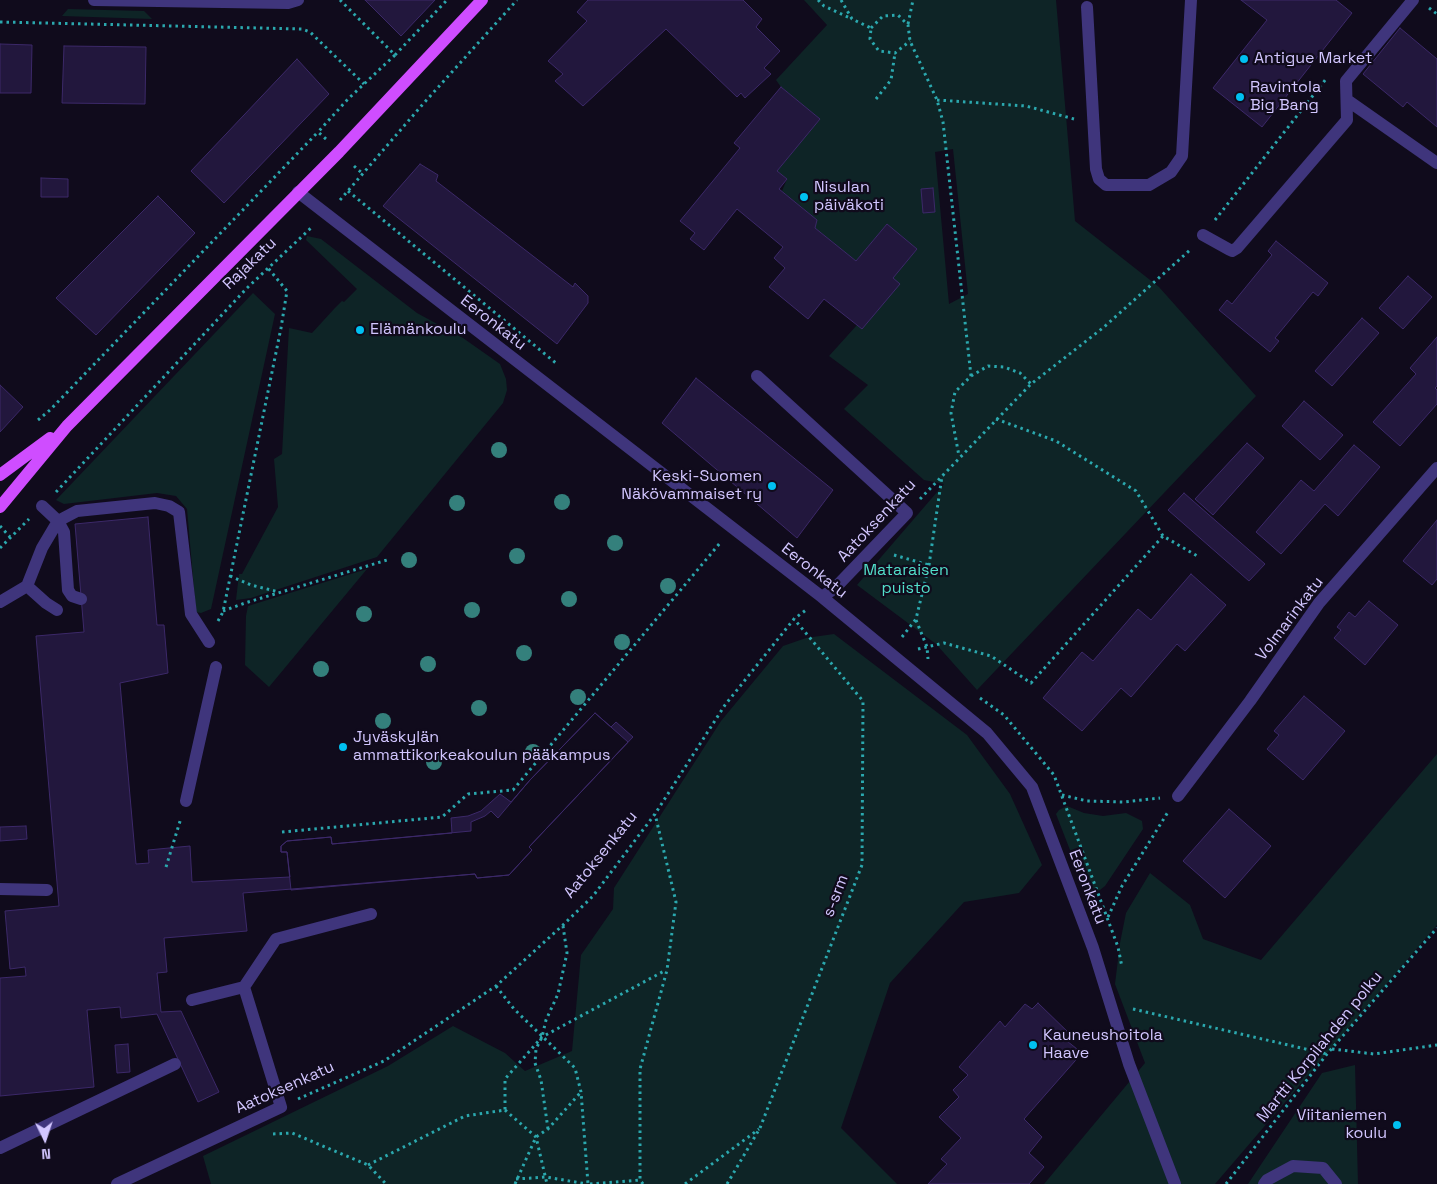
<!DOCTYPE html>
<html>
<head>
<meta charset="utf-8">
<style>
  body { margin:0 }
  #map { position:relative; width:1437px; height:1184px; overflow:hidden; background:#100b1c; font-family:"Space Grotesk",sans-serif }
  canvas { display:block }
  .north { position:absolute; left:20px; top:1114px; width:50px; height:50px; -webkit-text-stroke:4px #100b1c; paint-order:stroke; rotate:176deg; font-size:14px; font-weight:700; line-height:20px; text-align:center; color:#d2c6ff }
  .north::after { content:''; display:block; margin:auto; width:18px; height:22px; background:#d2c6ff; clip-path:polygon(50% 0,100% 100%,50% 72%,0 100%) }
</style>
</head>
<body>
<div id="map">
<canvas width="1437" height="1184"></canvas>
<div class="north">N</div>
</div>
<script>
const context = document.querySelector('canvas').getContext('2d');
context.lineJoin = 'round';
function fill(path, color) {
  context.fillStyle = color;
  context.fill(path, 'evenodd');
}
function toPath(rows) {
  const path = new Path2D();
  for (const r of rows) {
    path.moveTo(r[0], r[1]);
    for (let i = 2; i < r.length; i += 2) path.lineTo(r[i], r[i + 1]);
  }
  return path;
}
function stroke(path, color, width, dash) {
  context.strokeStyle = color;
  context.lineWidth = width;
  context.lineCap = dash ? 'butt' : 'round';
  context.setLineDash(dash || []);
  context.stroke(path);
}
function label(font, color, halo, rows, align = 'center') {
  context.font = font + ' "Space Grotesk",sans-serif';
  context.lineWidth = 4.5;
  context.setLineDash([]);
  context.textBaseline = 'middle';
  context.strokeStyle = halo;
  context.fillStyle = color;
  for (const [text, x, y, turn = 0] of rows) {
    context.save();
    context.translate(x, y);
    context.rotate((+turn || 0) * Math.PI / 180);
    context.textAlign = isNaN(turn) ? turn : align;
    if (halo) context.strokeText(text, 0, 0);
    context.fillText(text, 0, 0);
    context.restore();
  }
}
fill(toPath([
  [804,0,1056,0,1075,221,1159,287,1256,396,977,690,936,644,857,585,944,484,924,480,844,409,868,385,829,356,857,325,862,329,899,284,893,278,917,249,887,224,856,261,815,228,817,220,782,191,787,179,777,171,820,119,781,87,776,80,827,25],
  [953,149,968,294,949,304,935,152],
  [68,9,144,11,152,19,62,16],
  [307,236,321,239,417,313,463,338,500,364,506,379,507,390,503,403,377,557,251,598,236,600,239,574,242,574,278,507,274,459,282,454,289,328,312,333,334,309,342,301,344,302,357,289,306,240],
  [253,293,275,314,211,609,201,613,196,612,187,509,176,496,157,493,64,504,56,500],
  [367,569,269,687,245,665,246,616,248,606],
  [834,634,967,735,1010,794,1042,865,1019,893,964,902,890,983,841,1128,897,1184,211,1184,203,1156,388,1066,453,1026,505,1053,525,1071,572,1051,581,955,613,909,614,888,721,721,783,646,806,638],
  [1437,754,1437,925,1215,1184,1044,1184,1145,1063,1115,984,1120,943,1126,913,1150,873,1190,905,1203,939,1261,960],
  [1067,806,1084,813,1103,816,1126,813,1142,821,1143,829,1105,886,1096,893,1089,892,1084,886,1056,814,1059,810],
  [1355,1065,1358,1184,1248,1184,1322,1073]
]), '#0e2426');
const building = toPath([
  [365,0,435,0,401,36,365,0],
  [588,0,743,0,762,19,756,27,780,51,764,68,771,74,745,98,741,93,737,97,666,29,583,106,555,81,563,74,548,61,587,21,577,12,588,0],
  [1241,0,1336,0,1352,13,1262,127,1213,88,1267,20,1241,0],
  [1400,28,1437,59,1437,127,1407,102,1403,107,1363,74,1400,28],
  [0,44,32,45,31,93,0,93,0,44],
  [64,46,146,47,145,104,62,103,64,46],
  [297,59,329,94,224,203,191,171,297,59],
  [781,87,820,119,777,171,787,179,779,189,817,220,815,228,856,261,887,224,917,249,893,278,900,284,862,329,824,299,808,319,769,287,785,268,774,258,783,247,737,209,704,250,690,239,695,233,680,221,740,148,734,143,781,87],
  [420,164,438,175,436,181,573,287,575,283,588,296,588,303,557,344,383,206,420,164],
  [41,178,68,179,68,197,41,197,41,178],
  [933,188,935,212,923,213,921,189,933,188],
  [158,196,195,233,96,335,56,298,158,196],
  [1276,241,1328,283,1318,296,1313,292,1275,338,1279,341,1270,352,1219,310,1227,300,1232,304,1272,255,1268,251,1276,241],
  [1408,276,1432,297,1403,329,1379,308,1408,276],
  [1362,318,1379,333,1332,386,1315,371,1362,318],
  [1437,337,1437,386,1435,388,1437,390,1437,404,1400,446,1373,422,1416,374,1410,368,1437,337],
  [696,378,833,490,797,538,662,423,696,378],
  [0,385,23,407,0,432,0,385],
  [1304,401,1343,435,1320,460,1282,426,1304,401],
  [1247,443,1264,458,1213,515,1195,499,1247,443],
  [1354,445,1380,467,1338,516,1325,504,1281,554,1256,532,1301,480,1314,491,1354,445],
  [1184,493,1265,564,1249,581,1168,510,1184,493],
  [148,517,157,625,164,625,168,673,120,683,136,864,149,863,148,850,190,846,192,882,290,877,287,852,281,852,281,846,287,841,331,837,332,844,452,833,451,818,468,816,481,811,500,794,511,802,530,780,595,713,628,742,529,847,532,850,509,875,477,878,475,874,243,893,247,931,164,938,167,972,157,973,161,1012,181,1011,219,1092,198,1102,157,1014,121,1018,120,1007,87,1010,94,1087,0,1096,0,978,26,976,25,967,10,969,5,911,59,906,36,636,84,632,75,524,148,517],
  [1437,520,1437,579,1432,585,1403,561,1437,520],
  [1191,574,1226,605,1185,651,1177,644,1131,697,1121,688,1082,731,1043,698,1082,652,1093,661,1138,609,1151,620,1191,574],
  [1369,601,1398,625,1365,665,1334,638,1341,630,1337,627,1349,612,1355,617,1369,601],
  [1304,696,1345,731,1303,780,1267,749,1279,735,1274,731,1304,696],
  [595,713,611,727,616,722,633,737,529,847,532,850,509,875,477,878,475,874,291,890,287,852,281,852,281,846,287,841,331,837,332,844,471,831,471,822,485,816,491,811,498,818,530,780,595,713],
  [1229,809,1271,846,1225,898,1183,861,1229,809],
  [26,826,27,839,0,841,0,827,26,826],
  [1038,1003,1072,1036,1067,1041,1082,1053,1024,1119,1042,1137,1029,1153,1044,1167,1029,1184,928,1184,947,1164,941,1159,961,1138,939,1117,959,1097,953,1090,968,1075,959,1067,1000,1021,1005,1027,1025,1004,1032,1009,1038,1003],
  [128,1044,130,1072,117,1073,115,1045,128,1044]
]);
fill(building, '#22173d');
stroke(building, '#3c2969', 1);
stroke(toPath([
  [818,0,824,6,852,19],
  [841,0,852,19,871,28,870,39,879,51,895,53,910,41],
  [1429,8,1437,14],
  [0,22,302,29,310,32,364,84],
  [908,24,913,0],
  [871,28,883,16,898,15,908,25,910,41,937,100,943,122,971,376,955,392,951,413,959,456],
  [395,55,447,0],
  [876,99,891,80,895,53],
  [937,100,1026,106,1074,119],
  [326,139,318,132,348,99,395,55,340,0],
  [354,166,363,174],
  [348,191,557,364],
  [340,200,423,104,517,0],
  [1215,220,1326,79],
  [971,376,988,366,1004,367,1020,373,1031,384],
  [996,419,1056,441,1136,491,1163,536],
  [38,420,50,410,318,132],
  [56,492,247,288,312,227],
  [920,499,1031,384,1104,327,1190,250],
  [0,526,10,537],
  [0,548,29,519],
  [894,555,929,565],
  [230,576,251,585,279,592],
  [223,611,245,603,387,560],
  [916,620,927,647,928,659],
  [218,621,223,612,281,328,287,291,268,268],
  [902,637,916,619,929,565,942,476],
  [918,649,944,643,991,656,1031,683,1163,536,1199,557],
  [980,698,1004,715,1054,775,1118,947,1122,967],
  [1062,795,1087,801,1124,802,1160,798],
  [282,832,442,817,468,794,513,790,720,543],
  [166,867,181,818],
  [1108,917,1122,886,1168,812],
  [496,986,514,1009,575,1068,581,1092,588,1184],
  [1133,1009,1327,1054],
  [1332,1049,1374,1054,1437,1045],
  [298,1099,384,1061,496,986,563,925,593,896,655,814,725,705,794,619,806,610],
  [505,1110,536,1137,547,1184],
  [548,1129,541,1080,535,1063,536,1049,542,1037,546,1020,558,994,567,953,563,926],
  [273,1134,292,1133,368,1165,386,1184],
  [368,1165,465,1116,505,1110,505,1079,542,1037,666,970],
  [516,1179,546,1177,587,1184],
  [515,1184,536,1137,548,1129,581,1092],
  [590,1184,640,1180],
  [643,1184,640,1180,640,1069,667,970,676,902,655,814],
  [685,1184,759,1129],
  [727,1184,760,1128,862,865,863,701,794,619],
  [1226,1184,1327,1054,1437,928]
]), '#2ba8ae', 3, [2.5, 4]);
stroke(toPath([
  [94,0,288,3,298,0],
  [1087,7,1096,169,1099,179,1106,185,1149,185,1171,172,1182,156,1191,0],
  [1347,100,1437,163],
  [298,192,822,597,987,733,1032,787,1093,948,1129,1064,1175,1184],
  [1203,235,1230,250,1232,251,1237,248,1347,120,1346,81,1413,0],
  [757,376,907,513,835,588,822,597],
  [42,506,58,521,64,532,68,590,72,596,81,599],
  [27,586,46,603,57,610],
  [0,602,27,586,42,548,58,521,77,511,155,503,169,506,179,512,191,614,209,642],
  [1178,796,1250,701,1319,603,1437,468],
  [186,801,216,667],
  [0,889,47,890],
  [244,987,276,939,371,914],
  [0,1148,175,1064],
  [117,1184,281,1107,244,987,192,1000],
  [1264,1184,1267,1180,1293,1166,1323,1168,1336,1184]
]), '#3f357c', 12);
stroke(toPath([
  [0,475,50,438],
  [0,507,67,426,339,152,482,0]
]), '#cf4dff', 12);
context.fillStyle = '#34807c';
for (const [x, y] of [
  [499,450],
  [562,502],
  [457,503],
  [615,543],
  [517,556],
  [409,560],
  [668,586],
  [569,599],
  [472,610],
  [364,614],
  [622,642],
  [524,653],
  [428,664],
  [321,669],
  [578,697],
  [479,708],
  [383,721],
  [533,752],
  [434,762]
]) {
  context.beginPath();
  context.arc(x, y, 8, 0, 2 * Math.PI);
  context.fill();
}
for (const [x, y, r, color] of [
  [1244,59,5,"#00c0f1"],
  [1240,97,5,"#00c0f1"],
  [804,197,5,"#00c0f1"],
  [360,330,5,"#00c0f1"],
  [772,486,5,"#00c0f1"],
  [343,747,5,"#00c0f1"],
  [1033,1045,5,"#00c0f1"],
  [1397,1125,5,"#00c0f1"]
]) {
  const dot = new Path2D();
  dot.arc(x, y, r, 0, 2 * Math.PI);
  context.fillStyle = color;
  context.fill(dot);
  stroke(dot, '#100b1c', 2);
}
label('16px', '#d2c6ff', '#100b1c', [
  ["Antigue Market",1254,59],
  ["Ravintola",1250,88],
  ["Big Bang",1250,106],
  ["Nisulan",814,188],
  ["päiväkoti",814,206],
  ["Elämänkoulu",370,330],
  ["Keski-Suomen",762,477,"right"],
  ["Näkövammaiset ry",762,495,"right"],
  ["Jyväskylän",353,738],
  ["ammattikorkeakoulun pääkampus",353,756],
  ["Kauneushoitola",1043,1036],
  ["Haave",1043,1054],
  ["Viitaniemen",1387,1116,"right"],
  ["koulu",1387,1134,"right"]
], 'left');
label('16px', '#d2c6ff', '#100b1c', [
  ["Rajakatu",250,264,-44],
  ["Eeronkatu",493,323,38],
  ["Aatoksenkatu",877,521,-47],
  ["Eeronkatu",814,571,38],
  ["Volmarinkatu",1290,619,-53],
  ["Aatoksenkatu",601,855,-51],
  ["Eeronkatu",1087,887,69],
  ["s-srm",836,896,-69],
  ["Martti Korpilahden polku",1320,1047,-51],
  ["Aatoksenkatu",285,1088,-24]
]);
label('16px', '#52dfca', '#100b1c', [
  ["Mataraisen",906,571],
  ["puisto",906,589]
]);
</script>
</body>
</html>
